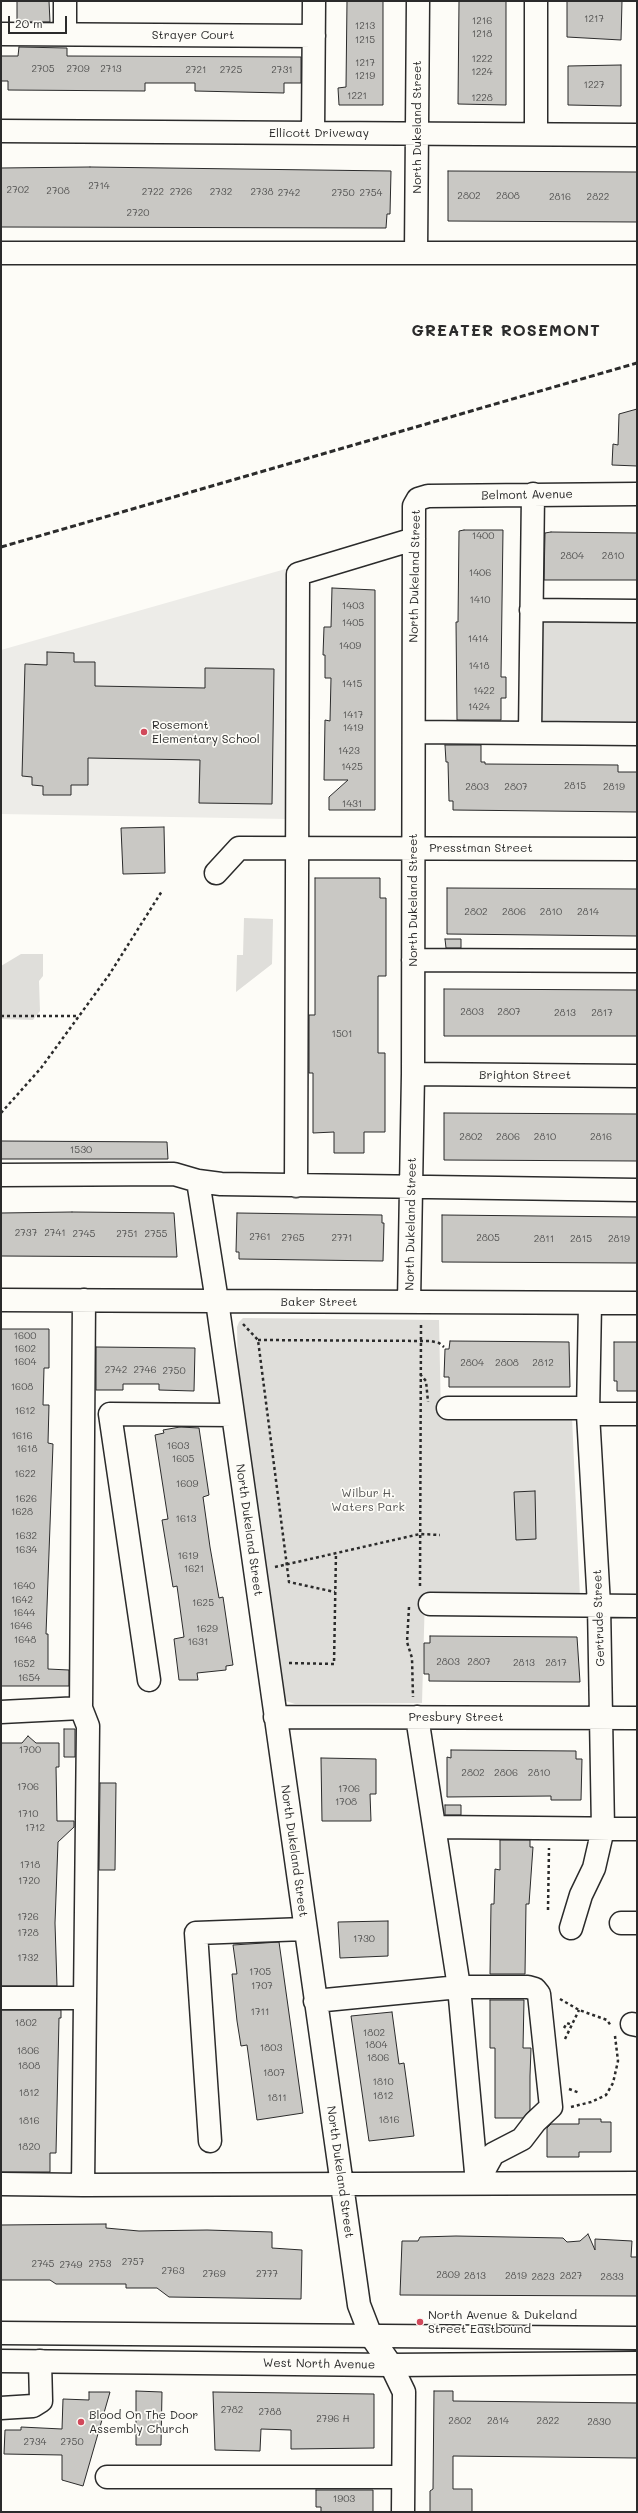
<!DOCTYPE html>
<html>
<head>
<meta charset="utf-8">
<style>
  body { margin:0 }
  #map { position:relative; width:638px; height:2513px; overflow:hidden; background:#fdfcf7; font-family:Mali,sans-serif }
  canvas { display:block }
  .frame { position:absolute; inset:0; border:2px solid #2b2b2b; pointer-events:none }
  .scale { position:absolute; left:8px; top:16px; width:59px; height:18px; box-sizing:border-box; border:2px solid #2b2b2b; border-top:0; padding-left:5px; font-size:12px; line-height:14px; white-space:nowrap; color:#2b2b2b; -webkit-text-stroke:3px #fdfcf7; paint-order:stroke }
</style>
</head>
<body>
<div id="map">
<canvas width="638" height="2513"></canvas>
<div class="frame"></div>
<div class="scale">20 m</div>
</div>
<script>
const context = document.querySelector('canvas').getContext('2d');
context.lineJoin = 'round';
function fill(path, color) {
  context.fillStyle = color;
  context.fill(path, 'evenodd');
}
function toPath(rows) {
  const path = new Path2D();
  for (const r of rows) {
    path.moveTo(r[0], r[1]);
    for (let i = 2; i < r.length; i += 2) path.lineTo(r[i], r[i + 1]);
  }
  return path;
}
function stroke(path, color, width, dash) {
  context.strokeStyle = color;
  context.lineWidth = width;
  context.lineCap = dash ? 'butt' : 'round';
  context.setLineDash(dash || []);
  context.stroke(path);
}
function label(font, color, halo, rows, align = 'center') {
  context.font = font + ' Mali,sans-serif';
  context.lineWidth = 3.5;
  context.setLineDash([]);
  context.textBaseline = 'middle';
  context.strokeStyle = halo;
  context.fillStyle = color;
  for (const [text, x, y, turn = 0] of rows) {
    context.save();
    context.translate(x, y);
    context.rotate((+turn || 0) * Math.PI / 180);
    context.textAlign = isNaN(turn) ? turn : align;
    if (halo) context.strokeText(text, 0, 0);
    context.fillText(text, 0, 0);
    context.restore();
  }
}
fill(toPath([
  [289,568,287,819,1,814,1,650]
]), '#edece8');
fill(toPath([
  [537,622,637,622,637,730,537,730],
  [244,918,273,919,272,964,236,992,237,955,243,955],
  [21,954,43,954,43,976,39,981,40,1011,33,1020,1,1019,1,966],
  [243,1318,439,1320,441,1417,572,1417,580,1598,425,1595,422,1703,295,1704,286,1701,284,1696,238,1372,237,1327,239,1322]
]), '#dfdeda');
const building = toPath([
  [17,1,49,1,50,22,17,22,17,1],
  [347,1,383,1,383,105,339,105,338,88,346,87,347,1],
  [459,1,506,1,506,105,458,104,459,1],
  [567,1,622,1,621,40,567,37,567,1],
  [19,47,67,48,67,56,301,57,301,83,284,83,284,93,195,91,195,83,145,83,145,91,8,90,8,81,1,81,1,56,18,56,19,47],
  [621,65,621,106,568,105,568,66,621,65],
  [90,167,391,171,390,214,387,214,386,228,1,227,1,168,90,167],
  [448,171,637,172,637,222,448,221,448,171],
  [637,409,637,466,612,465,613,444,618,445,619,414,637,409],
  [464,530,503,530,501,677,506,677,506,698,501,698,501,720,457,720,456,622,458,622,459,531,464,530],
  [551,532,637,533,637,580,544,580,545,533,551,532],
  [332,588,375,590,375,810,329,810,329,797,348,780,324,780,325,720,330,721,331,678,325,678,325,655,323,655,324,627,331,627,332,588],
  [47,652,74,653,74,662,95,662,95,686,205,688,205,668,274,669,272,804,199,803,200,760,88,758,88,785,71,785,71,795,43,795,43,786,32,785,32,777,22,776,25,664,47,665,47,652],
  [445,745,481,745,481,762,485,762,485,764,618,765,618,772,637,772,637,812,453,810,453,801,449,801,448,762,446,762,445,745],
  [164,827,165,873,123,874,121,828,164,827],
  [315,878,380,878,380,898,386,898,386,976,378,976,378,1053,385,1053,385,1132,364,1132,364,1153,334,1153,334,1132,313,1133,313,1073,309,1073,309,1015,315,1015,315,878],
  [447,888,637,889,637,936,447,934,447,888],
  [445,939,461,939,461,948,446,948,445,939],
  [444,989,637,990,637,1036,444,1036,444,989],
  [444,1113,637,1114,637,1161,444,1160,444,1113],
  [1,1141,167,1142,168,1159,1,1159,1,1141],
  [72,1212,174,1213,177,1257,1,1256,1,1213,72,1212],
  [237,1213,382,1215,382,1223,384,1223,383,1261,239,1259,239,1252,236,1252,237,1213],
  [442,1215,637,1217,637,1263,442,1262,442,1215],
  [1,1329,49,1329,49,1368,44,1368,43,1405,49,1405,48,1443,53,1444,46,1634,48,1634,48,1669,69,1670,69,1686,1,1686,1,1329],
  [450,1341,569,1342,570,1387,449,1387,449,1377,444,1377,445,1349,449,1349,450,1341],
  [614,1342,637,1342,637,1391,617,1391,617,1381,614,1381,614,1342],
  [96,1347,195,1348,194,1391,159,1390,159,1384,123,1384,123,1390,96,1390,96,1347],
  [180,1427,199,1428,209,1495,203,1497,210,1547,219,1598,223,1597,233,1665,226,1666,226,1670,197,1673,198,1680,179,1680,174,1639,184,1637,177,1586,173,1587,162,1520,168,1519,155,1435,164,1433,163,1430,180,1427],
  [535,1491,536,1539,516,1540,514,1492,535,1491],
  [430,1636,577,1637,580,1682,429,1681,429,1674,424,1674,424,1643,430,1643,430,1636],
  [64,1729,75,1729,75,1757,64,1757,64,1729],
  [28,1736,36,1743,59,1743,59,1767,56,1767,57,1821,74,1821,74,1827,58,1842,55,1923,57,1986,1,1986,1,1743,22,1743,28,1736],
  [451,1750,576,1751,576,1759,582,1759,581,1800,551,1800,551,1796,447,1797,447,1757,451,1758,451,1750],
  [321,1758,376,1759,376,1794,370,1794,371,1821,322,1821,321,1758],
  [100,1783,116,1783,115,1870,99,1870,100,1783],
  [445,1805,461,1805,461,1815,445,1815,445,1805],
  [500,1840,530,1840,530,1847,533,1847,529,1904,526,1904,525,1974,490,1974,491,1904,494,1904,495,1869,500,1870,500,1840],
  [388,1921,388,1956,340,1958,338,1922,388,1921],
  [279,1942,303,2113,257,2120,247,2045,241,2046,237,2021,232,1974,237,1974,233,1945,279,1942],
  [490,2000,524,2000,523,2048,531,2048,530,2076,530,2110,523,2118,495,2118,495,2048,490,2048,490,2000],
  [1,2010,61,2010,61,2018,59,2018,56,2153,50,2153,50,2172,1,2172,1,2010],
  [392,2012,399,2064,404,2063,414,2136,369,2141,351,2016,392,2012],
  [579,2119,601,2119,601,2122,611,2122,611,2152,579,2152,579,2157,547,2157,547,2128,551,2124,579,2124,579,2119],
  [106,2224,106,2228,139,2231,207,2230,272,2232,272,2248,302,2250,301,2299,169,2297,157,2288,126,2288,126,2284,56,2284,50,2280,1,2280,1,2225,106,2224],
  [588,2234,595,2250,595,2239,632,2241,631,2257,637,2257,637,2296,400,2295,402,2241,418,2241,420,2237,456,2236,563,2238,567,2242,580,2241,588,2234],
  [136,2391,162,2392,161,2445,136,2445,136,2391],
  [434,2391,453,2391,453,2401,637,2403,637,2458,453,2456,453,2489,472,2489,472,2512,430,2512,430,2491,433,2489,434,2391],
  [89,2392,110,2392,83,2486,62,2480,62,2455,4,2454,5,2430,21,2430,21,2427,62,2429,63,2399,89,2400,89,2392],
  [213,2392,374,2394,374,2448,291,2449,291,2430,261,2429,260,2451,215,2450,213,2392],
  [316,2490,373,2490,373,2512,321,2512,321,2507,316,2507,316,2490]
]);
fill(building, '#c9c8c4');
stroke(building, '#2b2b2b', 1);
const minor = toPath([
  [1,34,314,36],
  [65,34,65,1],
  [1,131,637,135],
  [313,133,314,1],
  [536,134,536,1],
  [1,253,637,253],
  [416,253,418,1],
  [533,494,530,733,637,734],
  [531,610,637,611],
  [414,732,530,733],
  [216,873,239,848,637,849],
  [413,960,637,961],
  [413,1074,637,1076],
  [1,1175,174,1174,198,1181,221,1184,637,1190],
  [198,1181,217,1301,359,2305,371,2336,391,2365,404,2392,403,2512],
  [296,1186,298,574,414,539],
  [1,1300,637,1303],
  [84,1300,81,1708,88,1726,83,2185,637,2183],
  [409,1302,413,1074,414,506,418,499,428,496,637,494],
  [448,1408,588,1408],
  [588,1414,637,1414],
  [430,1604,637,1606],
  [149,1680,110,1414,233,1415],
  [1,1712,81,1708],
  [275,1717,637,1718],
  [417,1717,459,1987,477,2183],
  [435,1827,637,1829],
  [621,1923,637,1923],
  [571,1928,581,1895,594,1868,603,1829,599,1605,588,1414,590,1303],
  [1,1998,85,1998],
  [315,2001,459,1987,528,1987,535,1989,539,1994,551,2107,535,2122,522,2139,493,2154,477,2183],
  [632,2024,637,2025],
  [210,2141,196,1933,305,1929],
  [1,2184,83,2185],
  [1,2408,33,2406,41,2401,40,2361],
  [107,2477,403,2477]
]);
const major = toPath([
  [1,2333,637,2338],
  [1,2361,391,2365,637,2363]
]);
stroke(minor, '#2b2b2b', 25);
stroke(major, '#2b2b2b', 25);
stroke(toPath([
  [1,1016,79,1016],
  [1,1113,41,1068,109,975,162,891],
  [243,1324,258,1340,289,1582,335,1592],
  [258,1340,431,1341,439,1343,444,1347],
  [420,1374,426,1381,428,1402],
  [275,1567,420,1534,440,1535],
  [420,1586,421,1323],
  [409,1607,407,1642,412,1658,413,1697],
  [289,1663,334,1664,336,1553],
  [548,1910,549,1848],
  [560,1999,579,2010,607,2020,611,2026],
  [564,2028,567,2023,572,2025],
  [565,2039,579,2010],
  [569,2089,580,2093],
  [571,2107,591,2102,606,2095,613,2083,618,2061,615,2036]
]), '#2b2b2b', 2.5, [3, 3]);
stroke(minor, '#fdfcf7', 22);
stroke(major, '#fdfcf7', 22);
stroke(toPath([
  [1,547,637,363]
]), '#2b2b2b', 3, [6, 3]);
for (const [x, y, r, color] of [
  [144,732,4,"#d1495b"],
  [420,2322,4,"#d1495b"],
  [81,2422,4,"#d1495b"]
]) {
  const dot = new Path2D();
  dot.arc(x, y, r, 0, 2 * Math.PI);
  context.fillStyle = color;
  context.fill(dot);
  stroke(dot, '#fdfcf7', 1.5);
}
label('10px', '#525251', null, [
  ["1217",594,19],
  ["1216",482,21],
  ["1213",365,26],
  ["1218",482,34],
  ["1215",365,40],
  ["1222",482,59],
  ["1217",365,63],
  ["2705",43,69],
  ["2709",78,69],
  ["2713",111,69],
  ["2721",196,70],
  ["2725",231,70],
  ["2731",282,70],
  ["1224",482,72],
  ["1219",365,76],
  ["1227",594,85],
  ["1221",357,96],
  ["1228",482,98],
  ["2714",99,186],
  ["2702",18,190],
  ["2708",58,191],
  ["2722",153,192],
  ["2726",181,192],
  ["2732",221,192],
  ["2738",262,192],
  ["2742",289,193],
  ["2750",343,193],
  ["2754",371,193],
  ["2802",469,196],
  ["2808",508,196],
  ["2816",560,197],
  ["2822",598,197],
  ["2720",138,213],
  ["1400",483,536],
  ["2804",572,556],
  ["2810",613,556],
  ["1406",480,573],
  ["1410",480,600],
  ["1403",353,606],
  ["1405",353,623],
  ["1414",478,639],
  ["1409",350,646],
  ["1418",479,666],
  ["1415",352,684],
  ["1422",484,691],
  ["1424",479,707],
  ["1417",353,715],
  ["1419",353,728],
  ["1423",349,751],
  ["1425",352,767],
  ["2815",575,786],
  ["2803",477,787],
  ["2807",516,787],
  ["2819",614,787],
  ["1431",352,804],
  ["2802",476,912],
  ["2806",514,912],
  ["2810",551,912],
  ["2814",588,912],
  ["2803",472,1012],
  ["2807",509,1012],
  ["2813",565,1013],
  ["2817",602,1013],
  ["1501",342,1034],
  ["2802",471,1137],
  ["2806",508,1137],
  ["2810",545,1137],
  ["2816",601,1137],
  ["1530",81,1150],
  ["2737",26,1233],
  ["2741",55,1233],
  ["2745",84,1234],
  ["2751",127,1234],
  ["2755",156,1234],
  ["2761",260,1237],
  ["2765",293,1238],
  ["2771",342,1238],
  ["2805",488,1238],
  ["2811",544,1239],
  ["2815",581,1239],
  ["2819",619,1239],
  ["1600",25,1336],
  ["1602",25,1349],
  ["1604",25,1362],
  ["2804",472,1363],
  ["2808",507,1363],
  ["2812",543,1363],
  ["2742",116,1370],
  ["2746",145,1370],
  ["2750",174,1371],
  ["1608",22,1387],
  ["1612",25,1411],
  ["1616",22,1436],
  ["1603",178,1446],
  ["1618",27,1449],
  ["1605",183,1459],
  ["1622",25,1474],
  ["1609",187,1484],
  ["1626",26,1499],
  ["1628",22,1512],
  ["1613",186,1519],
  ["1632",26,1536],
  ["1634",26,1550],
  ["1619",188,1556],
  ["1621",194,1569],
  ["1640",24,1586],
  ["1642",22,1600],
  ["1625",203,1603],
  ["1644",24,1613],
  ["1646",21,1626],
  ["1629",207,1629],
  ["1648",25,1640],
  ["1631",198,1642],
  ["2803",448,1662],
  ["2807",479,1662],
  ["2813",524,1663],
  ["2817",556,1663],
  ["1652",24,1664],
  ["1654",29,1678],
  ["1700",30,1750],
  ["2802",473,1773],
  ["2806",506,1773],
  ["2810",539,1773],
  ["1706",28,1787],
  ["1706",349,1789],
  ["1708",346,1802],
  ["1710",28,1814],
  ["1712",35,1828],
  ["1718",30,1865],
  ["1720",29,1881],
  ["1726",28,1917],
  ["1728",28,1933],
  ["1730",364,1939],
  ["1732",28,1958],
  ["1705",260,1972],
  ["1707",262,1986],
  ["1711",260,2012],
  ["1802",26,2023],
  ["1802",374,2033],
  ["1804",376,2045],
  ["1803",271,2048],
  ["1806",28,2051],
  ["1806",378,2058],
  ["1808",29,2066],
  ["1807",274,2073],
  ["1810",383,2082],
  ["1812",29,2093],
  ["1812",383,2096],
  ["1811",277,2098],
  ["1816",389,2120],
  ["1816",29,2121],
  ["1820",29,2147],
  ["2757",133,2262],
  ["2745",43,2264],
  ["2753",100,2264],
  ["2749",71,2265],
  ["2763",173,2271],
  ["2769",214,2274],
  ["2777",267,2274],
  ["2809",448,2275],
  ["2813",475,2276],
  ["2819",516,2276],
  ["2827",571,2276],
  ["2823",543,2277],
  ["2833",612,2277],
  ["2782",232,2410],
  ["2788",270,2412],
  ["2796 H",333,2419],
  ["2802",460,2421],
  ["2814",498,2421],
  ["2822",548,2421],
  ["2830",599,2422],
  ["2734",35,2442],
  ["2750",72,2442],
  ["1903",344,2499]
]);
label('12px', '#2b2b2b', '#fdfcf7', [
  ["Strayer Court",193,35],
  ["North Dukeland Street",417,127,-90],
  ["Ellicott Driveway",319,133],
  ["Belmont Avenue",527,495,-1],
  ["North Dukeland Street",415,576,-89],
  ["Presstman Street",481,848],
  ["North Dukeland Street",413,900,-90],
  ["Brighton Street",525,1075],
  ["North Dukeland Street",411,1224,-89],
  ["Baker Street",319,1302],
  ["North Dukeland Street",249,1530,82],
  ["Gertrude Street",599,1618,-92],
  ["Presbury Street",456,1717],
  ["North Dukeland Street",294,1851,82],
  ["North Dukeland Street",340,2172,82],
  ["West North Avenue",319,2364,1]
]);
label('12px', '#2b2b2b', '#fdfcf7', [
  ["Rosemont",152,725],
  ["Elementary School",152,739],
  ["North Avenue & Dukeland",428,2315],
  ["Street Eastbound",428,2329],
  ["Blood On The Door",89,2415],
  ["Assembly Church",89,2429]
], 'left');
label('12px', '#585857', '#fdfcf7', [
  ["Wilbur H.",368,1493],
  ["Waters Park",368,1507]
]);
context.letterSpacing = '1px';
label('bold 16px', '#2b2b2b', '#fdfcf7', [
  ["GREATER ROSEMONT",506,331]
]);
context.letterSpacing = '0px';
</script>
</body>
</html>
